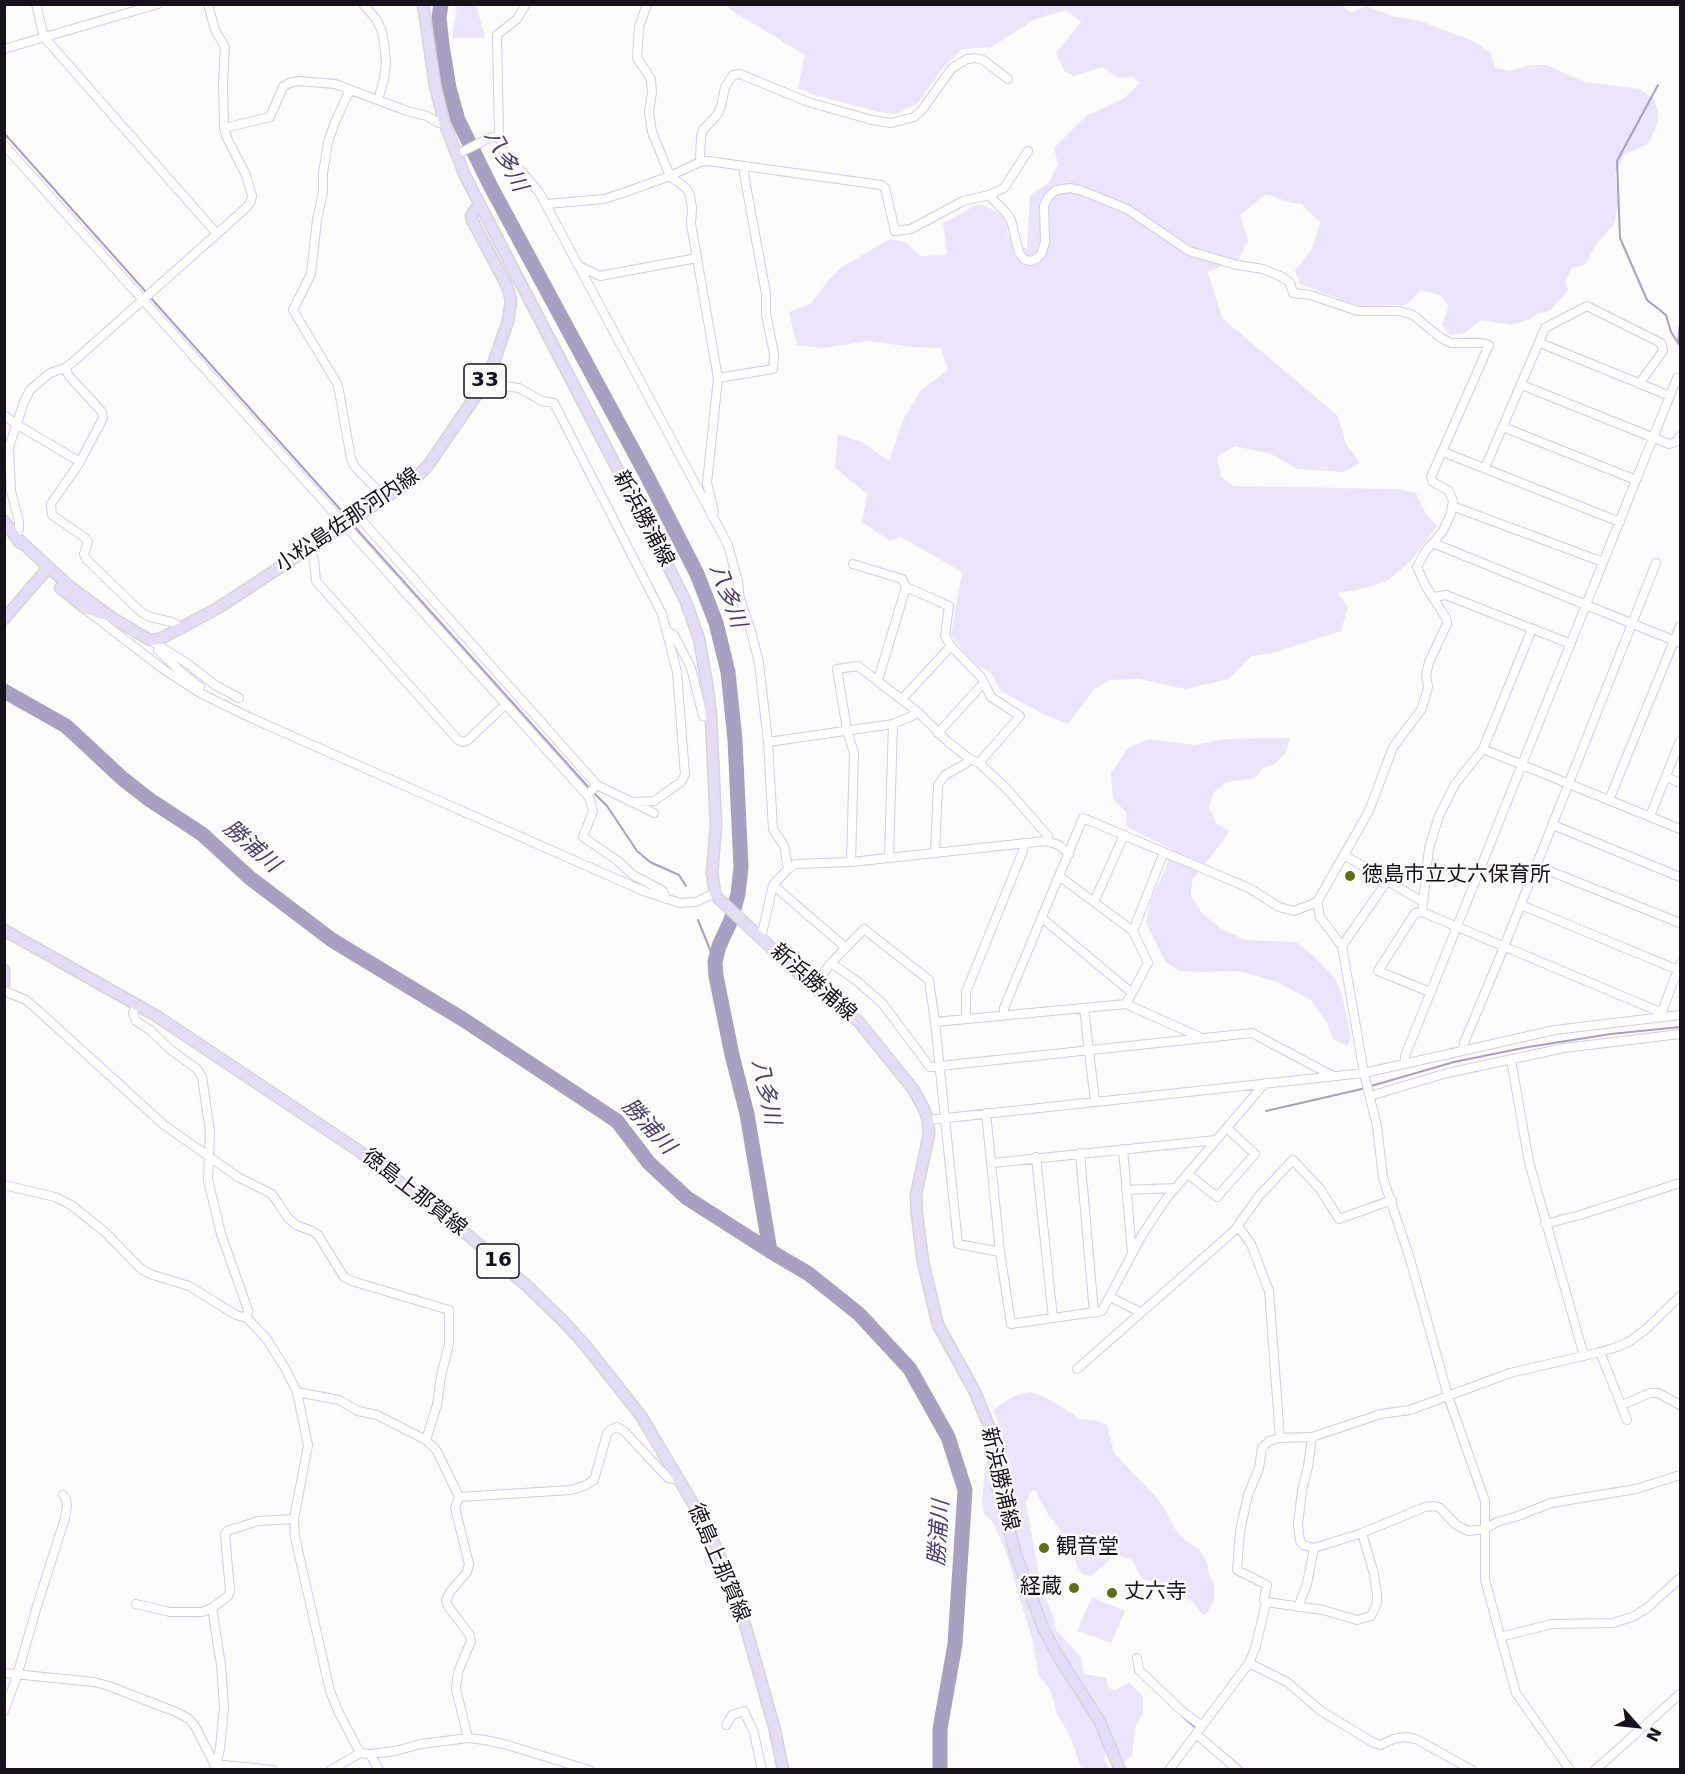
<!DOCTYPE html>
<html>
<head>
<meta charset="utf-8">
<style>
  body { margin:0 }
  #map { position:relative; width:1685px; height:1774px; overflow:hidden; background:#fbfbfb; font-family:"DejaVu Sans",sans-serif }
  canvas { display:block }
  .frame { position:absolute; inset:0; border:6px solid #15121c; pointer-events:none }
  .north { position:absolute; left:1607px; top:1696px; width:60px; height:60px; -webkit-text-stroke:4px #fbfbfb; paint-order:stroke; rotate:117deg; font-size:16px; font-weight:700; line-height:24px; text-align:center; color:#15121c }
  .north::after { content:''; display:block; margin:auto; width:21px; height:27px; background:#15121c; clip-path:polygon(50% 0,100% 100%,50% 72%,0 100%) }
</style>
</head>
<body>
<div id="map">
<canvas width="1685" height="1774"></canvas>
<div class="frame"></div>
<div class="north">N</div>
</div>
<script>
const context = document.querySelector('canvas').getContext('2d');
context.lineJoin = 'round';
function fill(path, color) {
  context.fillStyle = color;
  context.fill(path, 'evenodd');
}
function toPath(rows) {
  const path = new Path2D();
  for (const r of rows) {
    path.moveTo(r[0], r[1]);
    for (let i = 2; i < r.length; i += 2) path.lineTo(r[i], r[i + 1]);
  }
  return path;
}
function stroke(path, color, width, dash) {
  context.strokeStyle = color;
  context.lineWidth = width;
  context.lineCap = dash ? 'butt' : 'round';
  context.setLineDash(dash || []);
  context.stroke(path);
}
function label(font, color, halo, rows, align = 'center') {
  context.font = font + ' "DejaVu Sans","Noto Sans JP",sans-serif';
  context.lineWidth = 5;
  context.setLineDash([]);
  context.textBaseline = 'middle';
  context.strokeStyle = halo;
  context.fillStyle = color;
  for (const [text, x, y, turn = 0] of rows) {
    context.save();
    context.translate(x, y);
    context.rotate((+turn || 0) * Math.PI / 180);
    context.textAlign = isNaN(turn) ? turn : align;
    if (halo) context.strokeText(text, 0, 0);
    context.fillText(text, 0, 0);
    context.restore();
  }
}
fill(toPath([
  [1340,4,1351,13,1366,6,1392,16,1420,21,1471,40,1491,53,1495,68,1510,71,1531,65,1547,65,1584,82,1640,89,1654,99,1658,111,1657,125,1648,144,1625,154,1615,174,1619,199,1614,224,1595,246,1585,265,1572,268,1565,281,1568,290,1550,311,1537,314,1528,320,1511,325,1481,320,1465,333,1450,335,1442,325,1449,306,1440,295,1421,290,1406,305,1358,306,1300,284,1295,270,1312,249,1320,222,1301,204,1292,203,1266,194,1240,215,1248,240,1239,259,1208,272,1222,318,1338,416,1346,444,1360,463,1343,472,1298,469,1271,454,1235,446,1217,457,1221,477,1233,486,1397,489,1416,493,1426,514,1437,526,1411,561,1387,581,1358,590,1338,593,1348,607,1341,631,1273,653,1251,656,1229,679,1185,689,1140,679,1110,680,1094,689,1068,724,1045,715,1001,691,990,672,973,663,951,635,962,572,901,537,890,541,862,522,867,494,835,468,838,434,862,442,889,461,904,418,921,390,948,370,941,348,912,347,869,341,822,348,797,345,789,312,810,304,829,280,842,267,890,239,906,242,920,256,947,255,943,223,978,204,988,207,1006,219,1008,236,1027,249,1030,195,1049,183,1058,164,1054,148,1086,116,1123,99,1140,83,1132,77,1118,78,1102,67,1074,76,1065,72,1056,53,1081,22,1066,10,1035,19,992,47,962,49,943,68,918,103,897,114,879,112,814,95,798,88,805,55,734,12,725,5],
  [457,5,476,5,485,38,452,38],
  [1260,738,1290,738,1286,752,1275,764,1263,768,1255,778,1227,782,1214,792,1209,807,1216,823,1229,831,1223,841,1192,880,1191,896,1202,913,1220,928,1245,940,1296,942,1315,957,1335,978,1342,995,1351,1038,1347,1046,1333,1039,1327,1023,1311,1000,1275,981,1238,971,1205,972,1179,971,1165,961,1146,923,1151,900,1167,865,1170,848,1127,827,1126,812,1113,799,1111,773,1128,748,1148,739,1195,745,1224,739],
  [1030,1392,1047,1398,1080,1419,1096,1421,1107,1425,1114,1453,1156,1497,1166,1511,1174,1528,1186,1541,1199,1549,1207,1562,1209,1574,1214,1584,1214,1599,1208,1612,1203,1615,1193,1602,1160,1584,1142,1579,1132,1560,1120,1556,1114,1556,1091,1576,1082,1574,1076,1564,1075,1550,1049,1516,1035,1490,1031,1491,1026,1502,1038,1569,1043,1592,1053,1616,1056,1630,1081,1657,1084,1674,1106,1678,1108,1688,1115,1690,1129,1682,1143,1696,1143,1713,1135,1728,1132,1756,1124,1762,1118,1749,1106,1750,1105,1762,1110,1769,1084,1769,1080,1766,1071,1738,1057,1714,1050,1689,1039,1676,1033,1642,1006,1552,993,1522,984,1514,982,1501,986,1460,983,1437,998,1439,999,1424,993,1410,1014,1396],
  [1092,1597,1125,1611,1111,1643,1077,1631]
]), '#eae5fa');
stroke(toPath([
  [1658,85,1617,161,1620,238,1647,300,1666,315,1671,332,1680,346],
  [4,133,146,292],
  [150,297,348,518],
  [1678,342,1680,324],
  [353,525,590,789],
  [594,793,607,806,637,851,650,862,679,875,686,886],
  [698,920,715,962],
  [1371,1086,1454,1062,1528,1047,1611,1034,1680,1027],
  [1266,1111,1366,1088],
  [1183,1717,1197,1729],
  [1217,1747,1244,1770]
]), '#a99fc1', 2);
stroke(toPath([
  [441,4,439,18,442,45,449,88,458,120,491,187,647,476,697,574,716,623,728,672,735,740,741,867,738,894,731,920,719,946,715,962,716,976,732,1055,747,1114,770,1251],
  [4,691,66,726,123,779,150,800,202,834,250,878,332,940,464,1020,617,1121,649,1163,687,1198,770,1251,809,1274,859,1314,910,1369,948,1437,965,1490,955,1644,940,1729,940,1770]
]), '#a99fc1', 15);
const minor = toPath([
  [36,4,44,37,217,234],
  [363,4,376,19,382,31,384,43,386,62,384,79,378,100],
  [647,4,639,27,637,58,651,79,652,92,649,112,652,132,670,176,686,188,690,195,692,208,691,224,718,378,707,483,714,512],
  [4,49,158,4],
  [350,90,335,122,328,142,323,173,323,192,317,220,311,274,293,310,338,385,351,459,355,467,385,498],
  [224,128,270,117,283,87,289,83,299,81,335,84,407,111,427,116,439,123,444,122],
  [499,136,497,35,517,19,526,4],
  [4,145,587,795],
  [456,155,489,138,499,136,505,157,522,172,539,192,728,545,738,582,740,599,751,631,759,663,768,742,773,829,784,846,788,869],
  [700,162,708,161,881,185,885,188,895,231,911,229,963,201,989,195,1004,188,1028,151],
  [989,195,1007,214,1011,220,1019,253,1025,260,1031,261,1038,258,1042,252,1045,242,1044,206,1048,197,1056,190,1070,188,1080,190,1127,209,1189,251,1237,265,1263,269,1282,277,1290,283,1293,293,1310,295,1358,311,1399,311,1413,315,1441,338,1451,343,1482,343,1489,345,1431,477,1433,482,1449,491,1453,501,1451,513,1443,531,1425,552,1417,567,1425,585,1446,618,1447,624,1429,662,1426,676,1428,686,1426,695,1421,710,1393,747,1369,811,1317,902,1320,917,1342,946,1364,1073,1377,1126,1383,1178,1410,1259,1448,1396,1485,1501,1485,1580,1516,1693,1570,1770],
  [547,204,604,199,623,193,670,176,700,162,701,137,703,130,717,115,721,107,725,87,733,75,740,74,808,102,872,120,891,123,914,117,922,110,952,68,967,59,975,58,983,60,1008,79],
  [579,266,600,276,697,258],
  [1540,343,1670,396],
  [718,378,773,369,774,353,766,315,766,294,744,174,745,167],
  [486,379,495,385,519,388,542,401,554,403,662,614,677,672,685,775,681,782,654,801,631,802],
  [1522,385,1669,444,1676,442,1680,436],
  [4,415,16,424,80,462,103,418,102,412,69,376,65,368],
  [1503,427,1636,480],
  [1443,452,1620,522],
  [80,462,51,504,52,515,84,537,88,542,84,554,86,559,141,612,150,617,172,622,176,624,180,630],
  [1485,468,1545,328,1587,306,1661,343,1663,351,1639,384],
  [1452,506,1603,562],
  [358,516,597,785],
  [16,537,19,529,19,522,11,491,9,447,24,402,30,390,50,373,65,368,73,362,247,207,251,201,252,196,246,175,227,138,224,128,223,81,225,47,215,30,208,4],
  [1433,543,1680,643],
  [310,548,314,560,316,581,458,740,463,742,468,740,505,705],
  [853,564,902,579,906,587],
  [1434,597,1446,595,1571,644],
  [89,612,163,669,200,693,251,718,646,892,680,903,696,902,715,893],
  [667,631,674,635,691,668,703,716,711,718],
  [150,640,188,664,215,685,239,698],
  [158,650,182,673,200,687],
  [878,680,906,587,949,606,945,636,951,646],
  [902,699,951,646,981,677,991,697,1020,716,979,763],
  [938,733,980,687,985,684],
  [768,742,893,724,919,713,948,742,970,759,979,763,1005,787,1048,836,1049,842],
  [1483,749,1680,829],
  [1666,777,1680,783],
  [1609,800,1680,626],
  [654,813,597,785,587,795,590,800,593,811,583,837,618,861,633,875,663,891,666,899],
  [1650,816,1680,741],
  [1553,825,1680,877],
  [935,852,938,785,945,775,965,764,970,759],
  [1344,855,1423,902],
  [889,857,893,724],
  [851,862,854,753,847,730,837,669,858,666,919,713],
  [1537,866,1680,923],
  [1059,876,1133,931],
  [773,885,845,947],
  [1094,902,1124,835],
  [1521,905,1678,970],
  [1422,912,1429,848,1439,816,1455,784,1483,749,1532,629],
  [1042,918,1132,993],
  [761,938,773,885,788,869,795,864,851,862,1045,841,1059,845,1069,854],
  [1342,946,1387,881],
  [831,963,858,982,882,1003,930,1067,1252,1033,1333,1076],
  [813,987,831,963,864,929,929,980,935,1022,958,1244,1000,1252],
  [4,991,26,1000,41,1013,164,1125,238,1177,272,1194,288,1218,296,1225,312,1231,318,1235,344,1277,355,1282,449,1310,449,1344,441,1376,437,1405,426,1440],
  [1430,992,1378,971,1415,913,1422,912,1660,1012],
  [136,1004,133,1013,136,1021,150,1030,171,1050,197,1069,202,1077,210,1132,208,1180,221,1234,248,1310,247,1318],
  [1126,1004,1148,963,1133,931,1164,852],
  [1084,1008,1095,1102],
  [1004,1015,1004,1008,1083,818,1249,888,1279,907,1294,911,1317,902],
  [1660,1017,1680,964],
  [966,1019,966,992,1023,851,1024,843],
  [935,1022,1126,1004,1202,1038],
  [1463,1050,1464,1043,1504,947,1656,563],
  [1511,1060,1529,1162,1584,1356],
  [1405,1062,1405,1056,1677,378],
  [1370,1096,1447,1073,1564,1048,1680,1034],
  [986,1113,1000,1252,1011,1324,1102,1311,1142,1235,1166,1199,1265,1083],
  [928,1120,1364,1073,1555,1030,1680,1015],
  [1123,1149,1132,1253],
  [1080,1153,1094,1313],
  [1036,1157,1053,1318],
  [993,1163,1216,1140],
  [1188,1174,1217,1197,1255,1154,1227,1128],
  [4,1185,55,1197,71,1205,105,1232,140,1268,150,1274,189,1286,236,1315,247,1318,266,1338,285,1368,297,1392,308,1445,294,1519,295,1537,330,1691,338,1711,360,1753],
  [1126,1190,1175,1188],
  [1545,1224,1580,1215,1680,1183],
  [1238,1226,1251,1244,1269,1291,1280,1438],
  [1110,1297,1140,1312],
  [1077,1369,1234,1231,1259,1196,1293,1160,1320,1189,1339,1219,1392,1200],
  [297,1392,339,1400,358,1411,377,1415,426,1440,437,1451,459,1497],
  [1622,1405,1650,1393,1658,1393,1680,1405],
  [1627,1420,1600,1352,1617,1347,1630,1341,1645,1330,1680,1296],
  [1312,1437,1308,1467,1302,1490,1298,1525,1300,1541,1303,1545,1314,1548],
  [1266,1602,1264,1600,1267,1585,1237,1570,1240,1531,1248,1495,1259,1468,1262,1448,1269,1441,1280,1438,1312,1437,1381,1414,1410,1410,1510,1373,1600,1352],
  [136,1604,170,1612,202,1612,212,1608],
  [1298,1607,1307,1584,1314,1548,1362,1533,1425,1507,1434,1506,1440,1508,1455,1524,1468,1531,1486,1529,1497,1522,1518,1516,1551,1503,1636,1489,1680,1475],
  [1500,1637,1552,1624,1613,1623,1632,1617,1646,1609,1680,1578],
  [1137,1658,1139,1670,1182,1711,1202,1726],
  [1249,1663,1287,1682,1321,1711,1374,1743,1381,1745,1393,1739,1405,1737,1416,1739,1472,1770],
  [4,1673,94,1682,109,1686,176,1712,189,1719,195,1726,216,1767],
  [4,1711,17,1676,37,1606,65,1518,67,1506,66,1499,63,1495],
  [726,1725,732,1715,744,1711,754,1733,762,1770],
  [1196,1734,1238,1770],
  [468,1738,456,1689,458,1672,471,1641,469,1634,448,1606,446,1600,450,1592,467,1572,469,1564,455,1508,459,1497,571,1490,584,1486,594,1480,607,1434,610,1430,617,1427,625,1432,668,1478,674,1479,679,1477],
  [370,1754,379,1770],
  [273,1770,214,1764,218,1759,220,1748,224,1708,221,1665,212,1608,228,1596,230,1591,225,1534,227,1531,258,1521,294,1519],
  [331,1770,360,1753,370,1754,395,1751,421,1744,468,1738,485,1740,504,1744,589,1770],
  [1169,1770,1249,1663,1256,1646,1266,1602,1323,1610,1357,1620,1371,1616,1377,1603,1377,1595,1374,1574,1362,1533],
  [1595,1770,1680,1694]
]);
const major = toPath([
  [423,4,435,85,444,122,465,176,670,570,686,602,699,639,708,690,711,718,716,825,712,873,715,893,718,898,813,987,858,1021,913,1089,924,1109,928,1120,929,1134,916,1195,917,1215,923,1262,938,1325,974,1390,992,1433,997,1486,1016,1555,1043,1628,1058,1656,1100,1722,1120,1770],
  [4,521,20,543],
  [16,537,68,585,111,617,150,640,160,639,218,608,417,477,429,464,480,390,490,373,508,321,511,300,507,286,472,220,471,216,478,206],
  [60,588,85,608,102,614],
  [4,619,48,568],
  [4,930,155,1015,359,1151,463,1231,526,1285,565,1323,585,1345,641,1416,707,1527,722,1561,746,1628,775,1730,783,1770],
  [4,970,4,984]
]);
stroke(minor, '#d3cbe8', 10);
stroke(major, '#d5d4d6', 13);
stroke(minor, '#fff', 8);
stroke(major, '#e5ddf8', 10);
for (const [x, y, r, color] of [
  [1350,876,6,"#5f6d16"],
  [1044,1548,6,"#5f6d16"],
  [1074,1588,6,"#5f6d16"],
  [1112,1593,6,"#5f6d16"]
]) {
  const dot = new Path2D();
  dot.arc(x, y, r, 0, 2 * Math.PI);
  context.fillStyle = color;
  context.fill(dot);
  stroke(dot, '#fbfbfb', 2);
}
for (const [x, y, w] of [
  [485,381,42],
  [498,1261,42]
]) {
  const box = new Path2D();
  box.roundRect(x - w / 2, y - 17, w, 34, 4.5);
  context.fillStyle = '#fbfbfb';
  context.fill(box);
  stroke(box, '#15121c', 1.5);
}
label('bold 20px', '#15121c', null, [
  ["33",485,381],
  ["16",498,1261]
]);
label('21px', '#15121c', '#fbfbfb', [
  ["新浜勝浦線",643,519,62],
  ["小松島佐那河内線",348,521,-34],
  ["新浜勝浦線",813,983,41],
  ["徳島上那賀線",414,1193,38],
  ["新浜勝浦線",999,1479,77],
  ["徳島上那賀線",718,1563,67]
]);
label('21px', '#15121c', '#fbfbfb', [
  ["徳島市立丈六保育所",1362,876],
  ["観音堂",1056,1548],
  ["経蔵",1062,1588,"right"],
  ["丈六寺",1124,1593]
], 'left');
label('italic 22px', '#4d3d6d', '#fbfbfb', [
  ["八多川",505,161,62],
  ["八多川",727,596,70],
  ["勝浦川",251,847,41],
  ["八多川",765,1092,78],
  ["勝浦川",648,1127,47],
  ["勝浦川",940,1533,-86]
]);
</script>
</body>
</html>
